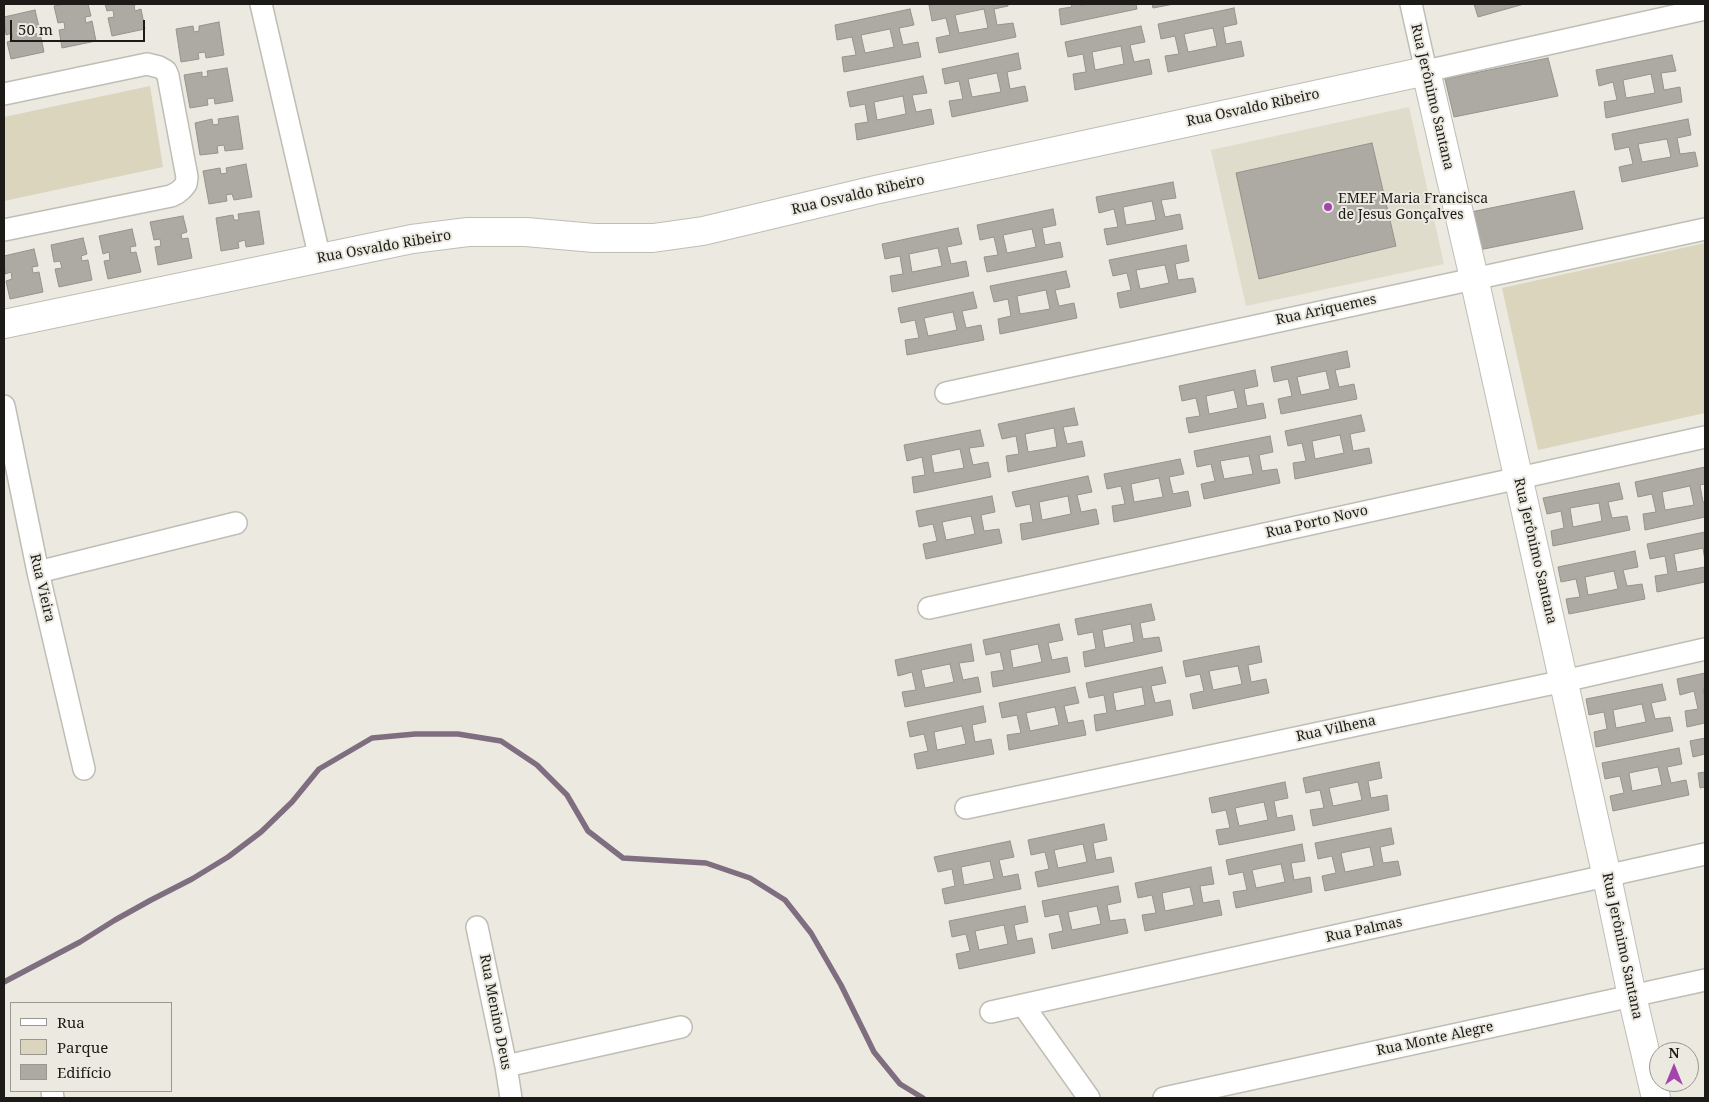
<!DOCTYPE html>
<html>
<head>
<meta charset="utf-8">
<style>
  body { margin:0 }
  #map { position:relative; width:1709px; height:1102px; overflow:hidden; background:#ebe9e0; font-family:"Noto Serif",serif }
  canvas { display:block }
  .frame { position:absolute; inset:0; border:5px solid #1c1b18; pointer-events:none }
  .legend { position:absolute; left:10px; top:1002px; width:162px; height:90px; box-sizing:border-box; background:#ebe9e0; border:1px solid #989790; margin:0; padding:6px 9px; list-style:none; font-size:15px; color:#1c1b18 }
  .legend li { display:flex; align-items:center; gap:10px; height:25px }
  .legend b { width:25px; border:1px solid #989790 }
  .north { position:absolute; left:1649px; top:1042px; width:50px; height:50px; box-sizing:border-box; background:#ebe9e0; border:1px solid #989790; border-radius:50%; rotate:0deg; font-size:14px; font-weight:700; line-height:20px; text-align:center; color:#1c1b18 }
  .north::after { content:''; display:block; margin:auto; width:18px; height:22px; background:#a445ae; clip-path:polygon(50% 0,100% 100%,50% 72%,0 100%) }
  .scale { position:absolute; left:10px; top:20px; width:135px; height:22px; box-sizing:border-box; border:2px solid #1c1b18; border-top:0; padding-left:6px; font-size:15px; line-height:18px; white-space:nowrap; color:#1c1b18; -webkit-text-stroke:4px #ebe9e0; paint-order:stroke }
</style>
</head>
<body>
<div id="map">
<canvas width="1709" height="1102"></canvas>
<div class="frame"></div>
<ul class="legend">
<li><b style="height:6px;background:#fff"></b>Rua</li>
<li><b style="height:14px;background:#dad5bc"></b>Parque</li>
<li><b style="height:14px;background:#acaaa2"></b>Edifício</li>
</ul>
<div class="north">N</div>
<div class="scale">50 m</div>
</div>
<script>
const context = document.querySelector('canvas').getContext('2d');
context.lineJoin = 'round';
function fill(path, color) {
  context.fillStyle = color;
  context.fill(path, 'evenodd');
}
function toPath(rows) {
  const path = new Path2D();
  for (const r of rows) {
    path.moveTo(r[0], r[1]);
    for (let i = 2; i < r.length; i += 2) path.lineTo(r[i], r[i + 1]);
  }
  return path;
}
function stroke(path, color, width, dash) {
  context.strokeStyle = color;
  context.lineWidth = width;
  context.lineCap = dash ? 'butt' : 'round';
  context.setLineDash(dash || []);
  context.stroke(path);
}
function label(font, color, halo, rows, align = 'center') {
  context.font = font + ' "Noto Serif",serif';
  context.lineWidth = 4;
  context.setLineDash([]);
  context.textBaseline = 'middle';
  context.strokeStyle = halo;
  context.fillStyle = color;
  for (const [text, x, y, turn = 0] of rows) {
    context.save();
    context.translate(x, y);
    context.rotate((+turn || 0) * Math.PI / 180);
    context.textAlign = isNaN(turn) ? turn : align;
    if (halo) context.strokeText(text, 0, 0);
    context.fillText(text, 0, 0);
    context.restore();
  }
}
fill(toPath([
  [1409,107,1444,264,1246,306,1211,150]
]), '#dfdccc');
fill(toPath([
  [150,86,163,167,4,201,4,117],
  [1705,243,1705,413,1538,450,1502,288]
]), '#dad5bc');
stroke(toPath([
  [4,982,80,942,115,920,151,900,192,879,228,857,261,832,292,802,319,769,372,738,415,734,458,734,501,741,537,765,567,795,588,831,623,858,706,863,750,878,785,900,811,933,841,985,874,1052,900,1084,923,1098]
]), '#7f6e7f', 5.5);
const building = toPath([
  [63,4,88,4,91,16,85,17,86,23,92,21,96,41,62,48,59,30,65,29,64,22,58,23,54,6,63,4],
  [105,4,140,4,134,5,135,11,141,9,145,29,112,36,108,18,114,17,113,10,107,11,105,4],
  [936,4,1008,4,1008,6,994,9,997,25,1013,23,1016,37,939,53,936,38,950,35,946,18,932,21,929,5,936,4],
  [984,9,988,28,959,33,955,15,984,9],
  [1071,4,1081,4,1081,5,1089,4,1136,4,1137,9,1061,25,1059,9,1072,7,1071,4],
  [1152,4,1174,4,1153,8,1152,4],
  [1474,4,1524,4,1478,17,1474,4],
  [1234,8,1237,24,1223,27,1226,44,1241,41,1244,56,1168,72,1165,56,1179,54,1175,36,1161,39,1158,24,1234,8],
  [1213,28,1217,46,1188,52,1184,34,1213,28],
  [910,9,914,25,899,28,903,45,918,42,921,57,844,72,842,57,856,55,852,37,837,40,835,25,910,9],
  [890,29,894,47,865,53,861,35,890,29],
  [35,10,39,27,33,28,35,34,40,33,44,52,11,59,7,42,13,40,12,33,6,35,4,17,35,10],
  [219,22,224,55,206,58,205,52,198,53,199,59,181,62,176,29,193,26,194,32,199,31,199,26,219,22],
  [1141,26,1145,42,1130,45,1134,62,1149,59,1152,74,1075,90,1073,74,1086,72,1083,54,1068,57,1065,42,1141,26],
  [1121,46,1124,64,1095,70,1092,52,1121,46],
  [1018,53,1021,69,1007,72,1010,89,1025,86,1028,101,952,117,949,101,963,99,959,81,945,84,942,69,1018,53],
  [997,73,1001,92,972,97,968,79,997,73],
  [1672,55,1676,71,1661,73,1664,90,1680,87,1682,102,1606,118,1604,102,1617,100,1613,82,1599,86,1596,70,1672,55],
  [1651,74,1655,93,1626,98,1623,80,1651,74],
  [1548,58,1558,96,1454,117,1445,79,1548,58],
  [227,68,233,101,215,104,214,98,207,99,208,105,190,108,184,75,202,72,202,77,208,76,207,71,227,68],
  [923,76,927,93,912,95,916,112,931,109,934,124,857,140,855,124,868,122,865,104,850,107,847,92,923,76],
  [903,96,906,114,877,120,874,102,903,96],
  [238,116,243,149,225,151,224,145,217,146,218,153,200,155,195,123,212,119,213,125,219,124,218,119,238,116],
  [1688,119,1691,135,1677,138,1680,154,1695,152,1698,166,1622,182,1619,167,1633,164,1629,147,1615,150,1612,134,1688,119],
  [1667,139,1671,157,1642,162,1638,144,1667,139],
  [1372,143,1396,246,1259,279,1236,173,1372,143],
  [246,164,252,197,234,200,232,194,226,195,227,201,209,204,203,171,220,168,221,174,227,173,226,168,246,164],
  [1173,182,1176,198,1161,200,1165,217,1180,214,1183,229,1107,245,1104,229,1118,227,1114,209,1099,213,1096,197,1173,182],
  [1152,201,1156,220,1126,225,1123,207,1152,201],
  [1574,191,1583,229,1479,250,1471,212,1574,191],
  [1053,209,1056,225,1042,228,1045,245,1060,242,1063,257,987,272,984,257,998,255,994,237,980,240,977,225,1053,209],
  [1032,229,1036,247,1007,253,1003,235,1032,229],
  [259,211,264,244,246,247,245,240,238,242,239,248,221,251,216,218,233,215,234,220,239,220,238,214,259,211],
  [183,216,187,232,181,234,182,239,188,238,192,258,158,265,155,247,161,246,160,239,154,240,150,222,183,216],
  [958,228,962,244,947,247,951,264,966,261,969,276,892,292,890,276,903,274,900,256,885,259,882,244,958,228],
  [938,248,942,266,912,272,909,254,938,248],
  [132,229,136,246,130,247,131,253,136,252,141,272,108,279,104,261,110,260,109,252,103,254,99,236,132,229],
  [83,238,87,254,81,256,82,261,88,260,92,280,59,287,55,269,62,268,60,261,54,262,51,245,83,238],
  [1186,245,1189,261,1175,264,1178,280,1193,278,1196,292,1120,308,1117,293,1131,290,1127,273,1113,276,1109,260,1186,245],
  [1165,265,1169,283,1140,289,1136,270,1165,265],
  [34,249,38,266,32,267,33,273,39,272,43,292,10,299,6,281,12,279,11,272,5,274,4,256,34,249],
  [1066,271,1070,287,1055,290,1059,306,1074,303,1077,318,1000,334,998,319,1011,316,1008,299,994,302,990,286,1066,271],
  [1046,290,1050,309,1020,314,1017,296,1046,290],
  [973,292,977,308,962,311,966,328,981,325,984,340,907,355,905,340,919,338,915,320,901,323,898,308,973,292],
  [953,312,957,330,928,336,924,318,953,312],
  [1347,351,1350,367,1335,370,1339,387,1354,384,1357,399,1281,414,1278,399,1292,396,1288,379,1274,382,1271,367,1347,351],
  [1326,371,1330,389,1301,395,1297,377,1326,371],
  [1255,370,1258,386,1244,389,1247,406,1263,403,1266,418,1189,433,1186,418,1200,416,1196,398,1182,401,1179,386,1255,370],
  [1234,390,1238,408,1209,414,1206,396,1234,390],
  [1074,408,1078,425,1063,427,1067,444,1082,441,1085,456,1008,472,1006,456,1019,454,1016,436,1002,439,998,424,1074,408],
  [1054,428,1057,447,1028,452,1025,434,1054,428],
  [1361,415,1365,431,1350,434,1353,451,1369,448,1372,463,1295,479,1293,463,1306,461,1302,443,1288,446,1285,431,1361,415],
  [1340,435,1344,453,1315,459,1312,441,1340,435],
  [980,430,984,446,969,448,973,465,988,462,991,477,914,493,912,477,925,475,922,457,907,461,904,445,980,430],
  [960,449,964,468,934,473,931,455,960,449],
  [1270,436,1273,452,1259,455,1262,471,1277,469,1280,483,1204,499,1201,484,1215,481,1211,464,1197,467,1194,451,1270,436],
  [1249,456,1253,474,1224,479,1220,461,1249,456],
  [1180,459,1184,474,1169,477,1173,494,1188,491,1191,506,1114,522,1112,506,1125,504,1121,486,1107,489,1104,474,1180,459],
  [1159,478,1163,497,1134,502,1131,484,1159,478],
  [1705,467,1705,484,1700,485,1703,502,1705,502,1705,517,1645,530,1643,514,1656,512,1652,494,1638,497,1635,482,1705,467],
  [1690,486,1694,505,1665,510,1662,492,1690,486],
  [1088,476,1092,492,1077,495,1081,512,1096,509,1099,524,1022,540,1020,524,1033,522,1030,504,1016,507,1012,492,1088,476],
  [1068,496,1071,514,1042,520,1039,502,1068,496],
  [1619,483,1623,499,1608,502,1612,518,1627,516,1630,530,1553,546,1551,531,1564,528,1561,511,1547,514,1543,498,1619,483],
  [1599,503,1602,521,1573,527,1570,508,1599,503],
  [992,496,995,512,981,515,984,531,999,529,1002,543,926,559,923,544,937,541,933,524,919,527,916,511,992,496],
  [971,516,975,534,946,540,942,522,971,516],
  [1705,532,1705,561,1703,548,1674,554,1677,572,1705,567,1705,582,1657,592,1655,576,1668,574,1665,556,1650,559,1647,544,1705,532],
  [1635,551,1638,567,1623,570,1627,586,1642,584,1645,599,1569,614,1566,599,1580,597,1576,579,1561,582,1558,567,1635,551],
  [1614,571,1618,589,1588,595,1585,577,1614,571],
  [1151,604,1155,620,1140,623,1143,639,1159,637,1162,651,1085,667,1083,652,1096,649,1093,632,1078,635,1075,619,1151,604],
  [1131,624,1134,642,1105,648,1102,630,1131,624],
  [1059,624,1063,640,1048,643,1052,660,1067,657,1070,672,993,687,991,672,1004,670,1000,652,986,655,983,640,1059,624],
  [1038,644,1042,662,1013,668,1010,650,1038,644],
  [971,644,974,661,959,663,963,680,978,677,981,692,905,707,902,692,916,690,912,672,898,676,895,660,971,644],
  [950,664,954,682,925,688,921,670,950,664],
  [1259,646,1262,662,1248,665,1251,682,1266,679,1269,693,1193,709,1190,694,1204,691,1200,674,1186,677,1183,661,1259,646],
  [1238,666,1242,684,1213,690,1209,671,1238,666],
  [1162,667,1166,683,1151,686,1155,703,1170,700,1173,715,1096,731,1094,715,1107,713,1104,695,1089,698,1086,683,1162,667],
  [1142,687,1145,705,1116,711,1113,693,1142,687],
  [1705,673,1705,689,1703,689,1705,698,1705,723,1687,727,1685,711,1698,709,1694,691,1680,695,1677,679,1705,673],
  [1662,684,1666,700,1651,703,1655,719,1670,717,1673,731,1596,747,1594,732,1607,729,1604,712,1589,715,1586,699,1662,684],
  [1642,704,1646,722,1616,728,1613,710,1642,704],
  [1075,687,1079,703,1064,706,1068,723,1083,720,1086,735,1009,750,1007,735,1021,733,1017,715,1002,718,999,703,1075,687],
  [1055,707,1059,725,1030,731,1026,713,1055,707],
  [983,706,986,722,972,725,975,742,991,739,994,754,917,769,914,754,928,751,924,734,910,737,907,722,983,706],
  [962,726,966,744,937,750,934,732,962,726],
  [1705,738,1705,754,1693,757,1690,741,1705,738],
  [1679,748,1682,764,1667,767,1671,783,1686,780,1689,795,1613,811,1610,796,1624,793,1620,776,1605,779,1602,763,1679,748],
  [1658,767,1662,785,1632,791,1629,773,1658,767],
  [1379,762,1382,778,1368,781,1371,798,1387,795,1389,810,1313,826,1310,810,1324,808,1320,790,1306,793,1303,778,1379,762],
  [1358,782,1362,800,1333,806,1329,788,1358,782],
  [1705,772,1705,787,1700,788,1698,773,1705,772],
  [1285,782,1288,798,1274,801,1277,818,1292,815,1295,830,1219,845,1216,830,1230,828,1226,810,1212,813,1209,798,1285,782],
  [1264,802,1268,820,1239,826,1235,808,1264,802],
  [1104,824,1107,840,1093,843,1096,860,1111,857,1114,872,1038,887,1035,872,1049,869,1045,852,1031,855,1028,840,1104,824],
  [1083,844,1087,862,1058,868,1054,850,1083,844],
  [1391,828,1394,844,1380,847,1383,863,1398,861,1401,875,1325,891,1322,876,1336,873,1332,856,1318,859,1315,843,1391,828],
  [1370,847,1374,866,1345,872,1341,853,1370,847],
  [1010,841,1014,857,999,860,1003,877,1018,874,1021,889,945,904,942,889,955,886,952,869,938,872,934,857,1010,841],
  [990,861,994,879,964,885,961,867,990,861],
  [1302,844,1305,861,1291,863,1294,880,1310,877,1312,892,1236,908,1233,892,1247,890,1243,872,1229,875,1226,860,1302,844],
  [1281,864,1285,882,1256,888,1252,870,1281,864],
  [1211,867,1214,884,1200,886,1203,903,1219,900,1222,915,1145,931,1142,915,1156,913,1152,895,1138,898,1135,883,1211,867],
  [1190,887,1194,905,1165,911,1162,893,1190,887],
  [1118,886,1121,902,1107,905,1110,921,1125,919,1128,933,1052,949,1049,934,1063,931,1059,914,1045,917,1042,901,1118,886],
  [1097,906,1101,924,1072,930,1068,912,1097,906],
  [1025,906,1028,922,1014,925,1017,941,1032,938,1035,953,959,969,956,954,970,951,966,934,952,937,949,921,1025,906],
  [1004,925,1008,944,979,950,975,931,1004,925]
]);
fill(building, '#acaaa2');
stroke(building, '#95948c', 1);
const street = toPath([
  [261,4,320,259],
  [1411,4,1426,71,1705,9],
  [4,94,147,64,159,67,166,71,168,76,187,177,186,184,182,189,177,193,171,196,4,230],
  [946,393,1705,229],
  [4,406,38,572,84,769],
  [38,572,236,523],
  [929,608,1705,437],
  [966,808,1564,681,1705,649],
  [477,927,506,1066,511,1098],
  [1023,1005,1089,1098],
  [991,1012,1705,854],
  [506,1066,681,1027],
  [52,1091,53,1098],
  [1164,1098,1705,980]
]);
const secondary = toPath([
  [4,324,412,239,468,232,526,232,594,238,653,238,703,231,875,190,1426,71,1474,278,1607,877,1632,996,1656,1098]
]);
stroke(street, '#bfbeb5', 24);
stroke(secondary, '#bfbeb5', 30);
stroke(street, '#fff', 21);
stroke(secondary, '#fff', 28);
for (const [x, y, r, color] of [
  [1328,207,5,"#a445ae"]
]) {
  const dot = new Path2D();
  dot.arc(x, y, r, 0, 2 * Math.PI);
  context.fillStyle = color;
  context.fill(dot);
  stroke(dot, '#ebe9e0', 2);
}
label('14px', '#1c1b18', '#ebe9e0', [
  ["Rua Jerônimo Santana",1432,97,77],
  ["Rua Osvaldo Ribeiro",1253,108,-12],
  ["Rua Osvaldo Ribeiro",858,195,-13],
  ["Rua Osvaldo Ribeiro",384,247,-10],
  ["Rua Ariquemes",1326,310,-12],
  ["Rua Porto Novo",1317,522,-13],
  ["Rua Jerônimo Santana",1535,551,77],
  ["Rua Vieira",42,588,77],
  ["Rua Vilhena",1336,729,-12],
  ["Rua Palmas",1364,930,-12],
  ["Rua Jerônimo Santana",1622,946,78],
  ["Rua Menino Deus",495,1012,79],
  ["Rua Monte Alegre",1435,1039,-12]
]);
label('14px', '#1c1b18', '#ebe9e0', [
  ["EMEF Maria Francisca",1338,199],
  ["de Jesus Gonçalves",1338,215]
], 'left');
</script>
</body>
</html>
